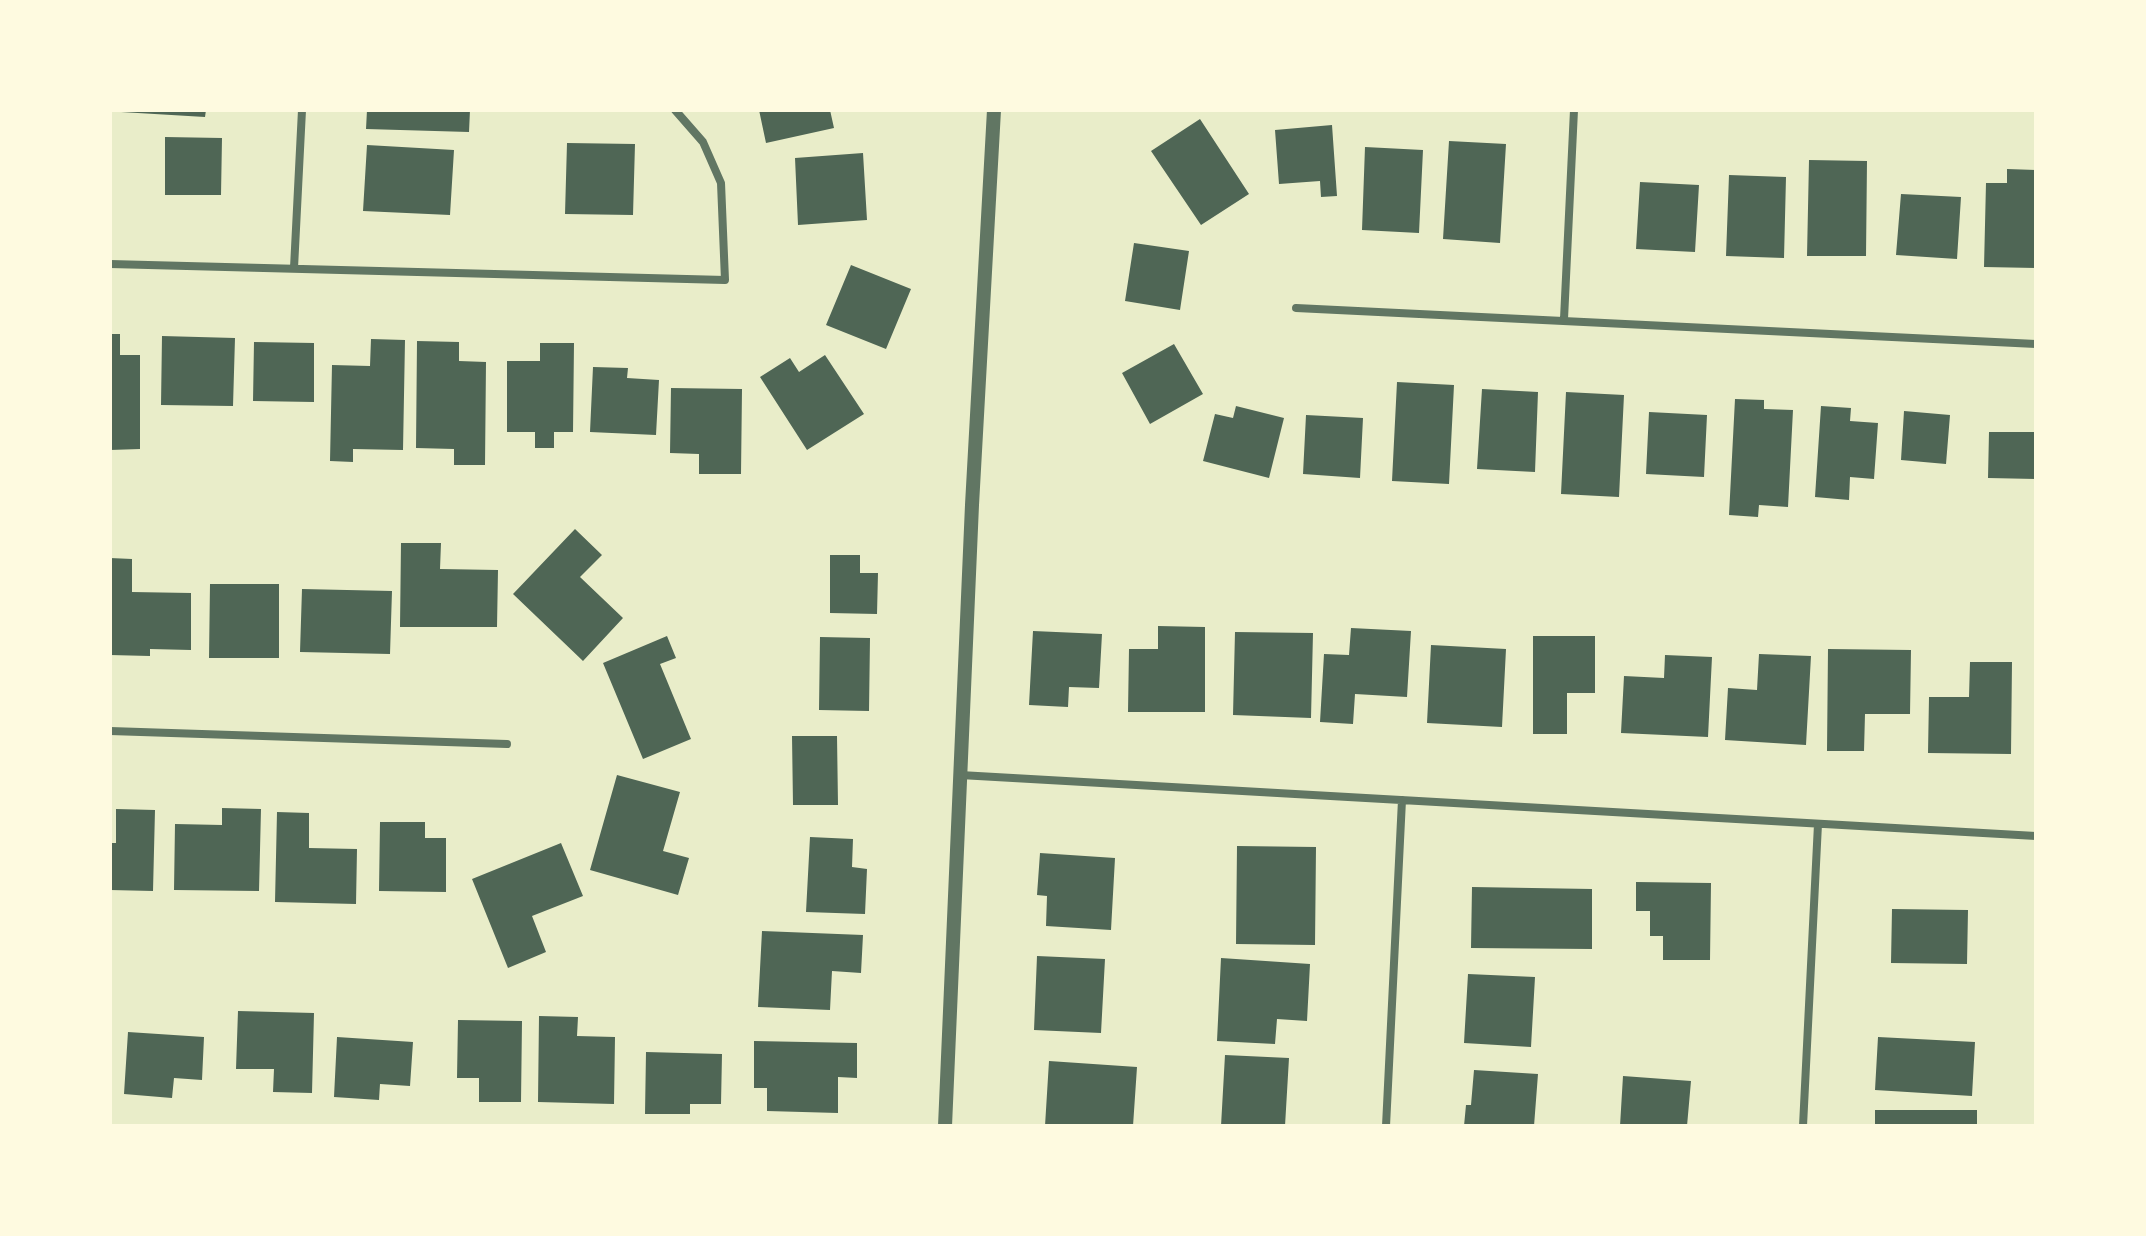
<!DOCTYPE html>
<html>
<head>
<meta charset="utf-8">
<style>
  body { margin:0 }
  #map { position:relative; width:2146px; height:1236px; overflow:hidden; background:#e9edc9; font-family:"Archivo Narrow",sans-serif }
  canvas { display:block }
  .frame { position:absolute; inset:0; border:112px solid #fefae0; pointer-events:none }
</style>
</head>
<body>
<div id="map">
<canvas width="2146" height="1236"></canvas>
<div class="frame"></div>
</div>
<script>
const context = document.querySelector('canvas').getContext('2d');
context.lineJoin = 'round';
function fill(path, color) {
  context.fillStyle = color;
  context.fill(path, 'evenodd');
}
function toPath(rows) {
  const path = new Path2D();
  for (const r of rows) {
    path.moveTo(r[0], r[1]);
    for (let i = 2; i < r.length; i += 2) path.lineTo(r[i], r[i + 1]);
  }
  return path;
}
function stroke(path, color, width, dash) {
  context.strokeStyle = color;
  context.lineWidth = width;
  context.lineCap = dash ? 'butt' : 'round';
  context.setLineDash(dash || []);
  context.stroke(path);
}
fill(toPath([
  [121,110,206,110,205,117,121,112],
  [367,110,470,110,469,132,366,129],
  [759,110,830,110,834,128,766,143],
  [1200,119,1249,194,1201,225,1151,151],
  [1332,125,1337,196,1321,197,1320,181,1279,184,1275,130],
  [165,137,222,138,221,195,165,195],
  [1449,141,1506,144,1500,243,1443,239],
  [567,143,635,144,633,215,565,214],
  [367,145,454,150,450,215,363,211],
  [1365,147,1423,150,1419,233,1362,230],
  [863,153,867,220,798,225,795,158],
  [1809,160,1867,161,1866,256,1807,256],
  [2007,169,2036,170,2036,268,1984,267,1986,183,2007,183],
  [1729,175,1786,177,1784,258,1726,256],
  [1640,182,1699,185,1695,252,1636,249],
  [1901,194,1961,197,1957,259,1896,255],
  [1134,243,1189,251,1180,310,1125,301],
  [851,265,911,289,886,349,826,325],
  [110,334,120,334,120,355,140,355,140,449,110,450],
  [162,336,235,338,233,406,161,405],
  [371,339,405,340,403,450,353,449,353,462,330,461,332,365,370,366],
  [417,341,459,342,459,361,486,362,485,465,454,465,454,449,416,448],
  [254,342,314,343,314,402,253,401],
  [540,343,574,343,573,432,554,432,554,448,535,448,535,432,507,432,507,361,540,361],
  [1174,344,1203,394,1150,424,1122,373],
  [825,355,864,414,807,450,760,377,790,358,799,372],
  [593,367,628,368,627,378,659,380,656,435,590,432],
  [1397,382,1454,385,1449,484,1392,481],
  [671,388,742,389,741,474,699,474,699,454,670,453],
  [1482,389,1538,392,1535,472,1477,469],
  [1566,392,1624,395,1619,497,1561,494],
  [1735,399,1764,400,1764,409,1793,410,1788,507,1759,505,1758,517,1729,515],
  [1236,406,1284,418,1269,478,1203,461,1215,414,1233,418],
  [1821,406,1851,408,1850,421,1878,423,1874,479,1850,477,1849,500,1815,497],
  [1904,411,1950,415,1946,464,1901,460],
  [1649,412,1707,415,1704,477,1646,474],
  [1306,415,1363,418,1360,478,1303,474],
  [1989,432,2036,432,2036,479,1988,478],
  [575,529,602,555,580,577,623,618,583,661,513,594],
  [401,543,441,543,440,569,498,570,497,627,400,627],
  [830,555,860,555,860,573,878,573,877,614,830,613],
  [110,558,132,559,132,592,191,593,191,650,150,649,150,656,110,655],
  [210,584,279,584,279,658,209,658],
  [302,589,392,591,390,654,300,652],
  [1158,626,1205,627,1205,712,1128,712,1129,649,1158,649],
  [1351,628,1411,631,1407,697,1355,694,1353,724,1320,722,1324,654,1349,655],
  [1033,631,1102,634,1099,688,1069,687,1068,707,1029,705],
  [1235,632,1313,633,1311,718,1233,715],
  [667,636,676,658,660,664,691,739,643,759,603,663],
  [1533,636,1595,636,1595,693,1567,693,1567,734,1533,734],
  [820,637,870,638,869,711,819,710],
  [1431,645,1506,649,1502,727,1427,723],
  [1828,649,1911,650,1910,714,1865,714,1864,751,1827,751],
  [1759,654,1811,656,1806,745,1725,740,1728,688,1757,690],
  [1665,655,1712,657,1708,737,1621,733,1624,676,1664,678],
  [1970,662,2012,662,2011,754,1928,753,1929,697,1969,697],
  [792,736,837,736,838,805,793,805],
  [617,775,680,792,663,851,689,858,678,895,590,870],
  [222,808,261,809,259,891,174,890,175,824,222,825],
  [116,809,155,810,153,891,110,890,110,843,116,843],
  [277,812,309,813,309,848,357,849,356,904,275,902],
  [380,822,425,822,425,838,446,838,446,892,379,891],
  [810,837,853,839,852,867,867,869,865,914,806,912],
  [561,843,583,896,532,916,546,952,508,968,472,879],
  [1237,846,1316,847,1315,945,1236,944],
  [1040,853,1115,858,1111,930,1046,926,1047,896,1037,895],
  [1636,882,1711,883,1710,960,1663,960,1663,936,1650,936,1650,911,1636,911],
  [1472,887,1592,889,1592,949,1471,948],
  [1892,909,1968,910,1967,964,1891,963],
  [762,931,863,935,861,973,832,971,830,1010,758,1007],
  [1037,956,1105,959,1101,1033,1034,1030],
  [1221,958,1310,964,1307,1021,1277,1019,1275,1044,1217,1041],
  [1468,974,1535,977,1531,1047,1464,1043],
  [238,1011,314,1013,312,1093,273,1092,274,1069,236,1069],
  [539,1016,578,1017,577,1036,615,1037,614,1104,538,1102],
  [458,1020,522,1021,521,1102,479,1102,479,1078,457,1078],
  [128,1032,204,1037,202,1080,174,1078,172,1098,124,1094],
  [337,1037,413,1042,410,1086,380,1084,379,1100,334,1097],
  [1878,1037,1975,1042,1972,1096,1875,1090],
  [754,1041,857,1043,857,1078,838,1077,838,1113,767,1111,767,1088,754,1088],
  [646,1052,722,1054,721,1104,690,1104,690,1114,645,1114],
  [1225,1055,1289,1058,1285,1126,1221,1126],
  [1049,1061,1137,1067,1133,1126,1045,1126],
  [1474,1070,1538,1074,1534,1126,1464,1126,1466,1105,1471,1105],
  [1623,1076,1691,1081,1687,1126,1620,1126],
  [1875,1110,1977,1110,1977,1126,1875,1126]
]), '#4f6655');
stroke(toPath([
  [110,264,725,280,721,183,703,142,675,110],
  [294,268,302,110],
  [1296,308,2036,344],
  [1564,319,1574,110],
  [110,731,507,744],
  [960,775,2036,836],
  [1386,1126,1402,800],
  [1803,1126,1818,824]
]), '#617663', 8);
stroke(toPath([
  [945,1126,972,505,994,110]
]), '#617663', 14);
</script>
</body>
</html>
